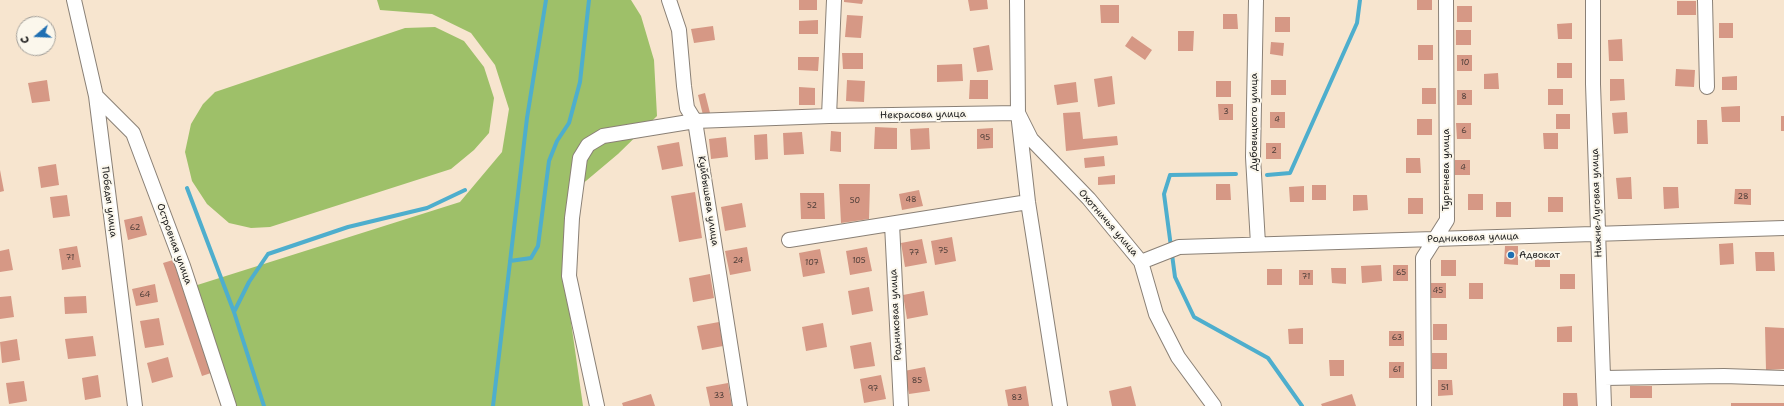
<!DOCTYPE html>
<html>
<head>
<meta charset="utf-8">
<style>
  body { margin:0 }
  #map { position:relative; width:1784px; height:406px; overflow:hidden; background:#f7e5cf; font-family:"Shantell Sans",sans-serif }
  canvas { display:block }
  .north { position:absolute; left:16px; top:16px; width:40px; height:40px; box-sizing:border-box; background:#fbf7ec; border:1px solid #a29f99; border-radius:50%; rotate:251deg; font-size:11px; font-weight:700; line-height:16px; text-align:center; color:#1c1c1c }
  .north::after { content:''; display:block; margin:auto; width:14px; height:18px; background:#1f6fb2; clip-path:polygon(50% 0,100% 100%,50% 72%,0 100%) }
</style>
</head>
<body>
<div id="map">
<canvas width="1784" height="406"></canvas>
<div class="north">С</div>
</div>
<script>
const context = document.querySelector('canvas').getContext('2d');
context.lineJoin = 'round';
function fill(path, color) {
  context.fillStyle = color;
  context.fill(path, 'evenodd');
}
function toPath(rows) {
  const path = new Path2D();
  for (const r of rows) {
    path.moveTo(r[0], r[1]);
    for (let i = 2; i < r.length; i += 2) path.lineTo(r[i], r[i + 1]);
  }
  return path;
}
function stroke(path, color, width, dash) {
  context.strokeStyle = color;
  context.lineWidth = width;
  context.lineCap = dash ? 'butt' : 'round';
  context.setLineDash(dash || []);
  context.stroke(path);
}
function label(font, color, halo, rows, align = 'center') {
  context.font = font + ' "Shantell Sans",sans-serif';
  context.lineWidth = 4;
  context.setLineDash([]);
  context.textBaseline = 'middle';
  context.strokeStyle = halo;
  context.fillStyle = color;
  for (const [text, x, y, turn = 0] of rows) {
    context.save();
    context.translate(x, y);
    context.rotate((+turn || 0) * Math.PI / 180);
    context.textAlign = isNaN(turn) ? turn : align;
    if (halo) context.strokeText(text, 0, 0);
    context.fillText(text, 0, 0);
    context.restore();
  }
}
fill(toPath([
  [377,0,631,0,641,16,654,60,657,116,618,154,574,191,565,280,583,406,236,406,232,391,191,287,460,202,502,152,509,109,495,65,471,33,432,14,380,10],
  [435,27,464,41,484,67,494,98,489,133,474,150,451,169,270,227,251,228,229,223,207,204,192,181,185,152,191,124,203,104,215,92,405,28]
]), '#9ec069');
stroke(toPath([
  [1236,174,1170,175,1164,194,1175,277,1194,317,1268,358,1302,406],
  [1267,175,1290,173,1357,23,1360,0],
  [187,188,234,312,264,406],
  [510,261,531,258,538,246,549,161,557,141,569,123,580,82,589,0],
  [234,312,249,282,268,254,348,227,427,208,465,190],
  [493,406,527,118,546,0]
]), '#4eaecd', 4);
fill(toPath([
  [799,0,817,0,817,10,799,10],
  [844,0,863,0,862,4,844,2],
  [968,0,987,0,988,9,970,11],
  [1417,0,1432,0,1432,10,1417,10],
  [1677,1,1696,1,1696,15,1677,15],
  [1100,5,1119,5,1119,23,1101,23],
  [1457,6,1472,6,1472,22,1457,22],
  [1223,14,1237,14,1238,29,1223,29],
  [847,15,863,16,861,38,845,37],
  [1275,17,1290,17,1290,32,1275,32],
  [818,20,818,34,799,34,799,21],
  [1572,23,1572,39,1558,39,1557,24],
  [1719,23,1733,23,1733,38,1719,38],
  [713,26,715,40,694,43,691,29],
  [1456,30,1471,30,1471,45,1456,45],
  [1178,31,1194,31,1193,51,1178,51],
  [1132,36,1152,50,1145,60,1125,46],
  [1622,39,1623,61,1609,61,1608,40],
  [1271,42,1284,43,1283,56,1270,54],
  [989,45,993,70,977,72,973,48],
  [1418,45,1433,45,1433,60,1418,60],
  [28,48,46,48,46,50,28,52],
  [842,53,863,53,863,69,843,69],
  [1457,55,1472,55,1472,71,1457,71],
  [798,57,819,57,818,71,798,70],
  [1557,63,1572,63,1572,78,1557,78],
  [962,64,963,81,937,82,937,65],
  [1676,69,1695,70,1694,87,1675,86],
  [1498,73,1499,89,1484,89,1484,74],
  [1112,76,1115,104,1098,107,1094,79],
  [1737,76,1737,90,1722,90,1722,77],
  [1610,79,1624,79,1625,100,1610,101],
  [47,80,50,101,32,103,28,83],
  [847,80,865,81,864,102,846,101],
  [970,80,988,80,988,99,969,99],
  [1271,80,1286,80,1286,95,1271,95],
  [1216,81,1231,81,1231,97,1216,97],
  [1076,82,1078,102,1057,105,1054,85],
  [799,87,815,88,815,105,799,105],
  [1422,88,1436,88,1436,104,1422,104],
  [1548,89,1563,89,1563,105,1548,105],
  [1457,90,1472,90,1472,105,1457,105],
  [705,93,710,113,703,115,698,95],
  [1218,104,1233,104,1233,120,1219,120],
  [1740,106,1740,122,1722,122,1721,107],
  [1080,112,1083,139,1117,136,1118,145,1066,151,1063,113],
  [1270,112,1285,112,1285,128,1270,128],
  [1627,112,1628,133,1614,134,1612,113],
  [1556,114,1570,114,1570,129,1556,129],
  [1781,116,1784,116,1784,131,1781,131],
  [1417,119,1432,119,1432,135,1417,135],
  [1697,120,1707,120,1708,144,1697,144],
  [1456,123,1471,123,1471,139,1457,139],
  [875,127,897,128,897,149,874,149],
  [929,128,930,149,911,150,910,129],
  [993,128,993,148,977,149,977,129],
  [831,131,841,132,841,152,830,151],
  [802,132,804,154,784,155,783,133],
  [1543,133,1558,133,1558,149,1544,149],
  [767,134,768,159,755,160,754,135],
  [726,137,728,157,711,159,709,139],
  [679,142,683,166,662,170,657,146],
  [1266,143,1281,143,1281,159,1266,159],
  [1104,156,1105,166,1085,168,1084,158],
  [1406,158,1420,158,1421,173,1406,173],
  [1455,160,1470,160,1470,175,1455,175],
  [56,164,59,185,41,188,38,167],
  [0,170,4,191,0,192],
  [1115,175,1115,184,1098,185,1098,177],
  [1631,177,1632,199,1618,199,1616,178],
  [839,184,870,184,869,219,841,223],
  [1216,184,1230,184,1231,200,1216,200],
  [1312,185,1326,185,1326,200,1312,200],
  [1304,186,1304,202,1290,202,1289,187],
  [1663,187,1678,187,1679,208,1664,209],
  [1735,189,1751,189,1751,205,1734,204],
  [919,190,923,206,902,210,899,194],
  [695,192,702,238,679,242,671,196],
  [800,193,824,193,825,219,801,219],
  [1468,194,1483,194,1483,210,1468,210],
  [67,195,70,216,53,218,50,197],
  [1353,195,1367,195,1368,210,1353,211],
  [1548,197,1563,197,1563,212,1548,212],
  [1408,198,1423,198,1423,214,1408,214],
  [1496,202,1511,202,1511,217,1496,217],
  [742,203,746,227,725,231,721,207],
  [142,216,147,235,128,240,124,220],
  [952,237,956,261,935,265,931,241],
  [922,239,927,263,905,267,901,243],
  [1733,243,1734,264,1720,265,1719,244],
  [77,246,81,267,62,270,59,249],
  [1505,246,1518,246,1518,265,1504,264],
  [747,247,751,271,730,275,725,251],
  [867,247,872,271,850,275,846,251],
  [9,249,13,270,0,272,0,251],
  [820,249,825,273,803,277,799,253],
  [1535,252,1550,252,1550,267,1535,267],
  [1755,252,1774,252,1775,271,1756,271],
  [173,260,211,373,202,376,163,263],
  [1441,260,1456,260,1456,276,1441,276],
  [1381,265,1382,281,1362,283,1361,266],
  [1393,265,1408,265,1408,281,1393,281],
  [1331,268,1346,268,1346,284,1332,283],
  [1267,269,1282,269,1282,285,1267,285],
  [1299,270,1313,270,1313,285,1299,285],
  [710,274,714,298,693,302,689,278],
  [1560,274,1575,274,1575,289,1560,289],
  [1431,283,1446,283,1446,298,1431,298],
  [1469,283,1483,283,1483,299,1469,299],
  [155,284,158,302,136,306,132,289],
  [869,287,873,311,852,315,848,291],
  [924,291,928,315,907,319,903,295],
  [11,296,14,317,0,319,0,297],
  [86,296,87,313,65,314,64,297],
  [159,318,164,345,145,348,140,321],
  [719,322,723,346,702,350,697,326],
  [823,323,827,347,806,351,802,327],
  [1433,324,1447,324,1447,340,1433,340],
  [1572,326,1572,342,1557,342,1557,327],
  [1765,327,1784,328,1784,369,1766,370],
  [1303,328,1303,344,1289,344,1288,329],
  [1389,331,1404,331,1404,346,1389,346],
  [93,336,96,356,68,359,65,339],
  [17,339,20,360,2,363,0,342],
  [871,342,875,366,854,369,850,346],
  [1432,353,1447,353,1447,369,1432,369],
  [168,357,173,377,152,383,147,363],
  [1329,360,1344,360,1344,376,1330,376],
  [1389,362,1404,362,1404,378,1389,378],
  [925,367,930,391,909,394,904,371],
  [98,375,101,397,85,400,82,378],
  [881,375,886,399,864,403,860,379],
  [1438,380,1452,380,1453,395,1438,396],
  [24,381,27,401,9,404,6,383],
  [728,383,732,406,710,406,706,387],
  [1026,386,1029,406,1008,406,1005,390],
  [1131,386,1136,406,1112,406,1109,391],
  [1630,386,1652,386,1652,398,1630,398],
  [1563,393,1577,393,1578,406,1563,406],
  [651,394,655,406,623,406,622,403],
  [1352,394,1356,406,1322,406,1321,404],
  [1731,403,1784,403,1784,406,1731,406]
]), '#d69885');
const minor = toPath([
  [74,0,96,96,135,406],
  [669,0,679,30,684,86,687,108,695,121,740,406],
  [1017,0,1018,113,1031,139,1089,199,1141,262,1156,314,1178,357,1214,406],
  [1256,0,1253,157,1258,244],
  [1593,0,1593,84,1604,406],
  [1705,0,1707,87],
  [96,96,133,133,183,266,229,406],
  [829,116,834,0],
  [892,224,901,406],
  [789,240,1028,202],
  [1141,262,1179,247,1784,228],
  [1604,378,1724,376,1784,378],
  [597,406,569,276,572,218,580,158,588,145,603,136,695,121,829,116,1018,113,1028,202,1060,406],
  [1424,406,1423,258,1447,220,1446,0]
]);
stroke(minor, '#8a8076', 16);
stroke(minor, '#fff', 14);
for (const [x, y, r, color] of [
  [1511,255,4,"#1f6fb2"]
]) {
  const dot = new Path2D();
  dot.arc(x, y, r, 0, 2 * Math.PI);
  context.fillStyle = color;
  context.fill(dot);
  stroke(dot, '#fbf7ec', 1.5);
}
label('8px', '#4a3b36', null, [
  ["10",1465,63],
  ["8",1464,97],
  ["3",1226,112],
  ["4",1277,120],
  ["6",1464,131],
  ["95",985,138],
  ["2",1274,151],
  ["4",1463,168],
  ["28",1743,197],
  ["48",911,200],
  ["50",855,201],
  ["52",812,206],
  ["62",135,228],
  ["75",943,251],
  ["77",914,253],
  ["71",70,258],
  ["24",738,261],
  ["105",859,261],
  ["107",812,263],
  ["65",1401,273],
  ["71",1306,277],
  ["45",1438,291],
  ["64",145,295],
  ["63",1397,338],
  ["61",1397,370],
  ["85",917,381],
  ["51",1445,388],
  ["97",873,389],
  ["33",719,396],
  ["83",1017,398]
]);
label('10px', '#1c1c1c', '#fbf7ec', [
  ["Некрасова улица",923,115,-1],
  ["Дубовицкого улица",1254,122,-90],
  ["Тургенева улица",1446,170,-90],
  ["Куйбышева улица",708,201,81],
  ["Победы улица",109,202,83],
  ["Нижне-Луговая улица",1597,203,-92],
  ["Охотничья улица",1108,223,49],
  ["Родниковая улица",1473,238,-2],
  ["Островная улица",174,244,70],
  ["Родниковая улица",896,315,-93]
]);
label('10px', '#1c1c1c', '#fbf7ec', [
  ["Адвокат",1519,255]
], 'left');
</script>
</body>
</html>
